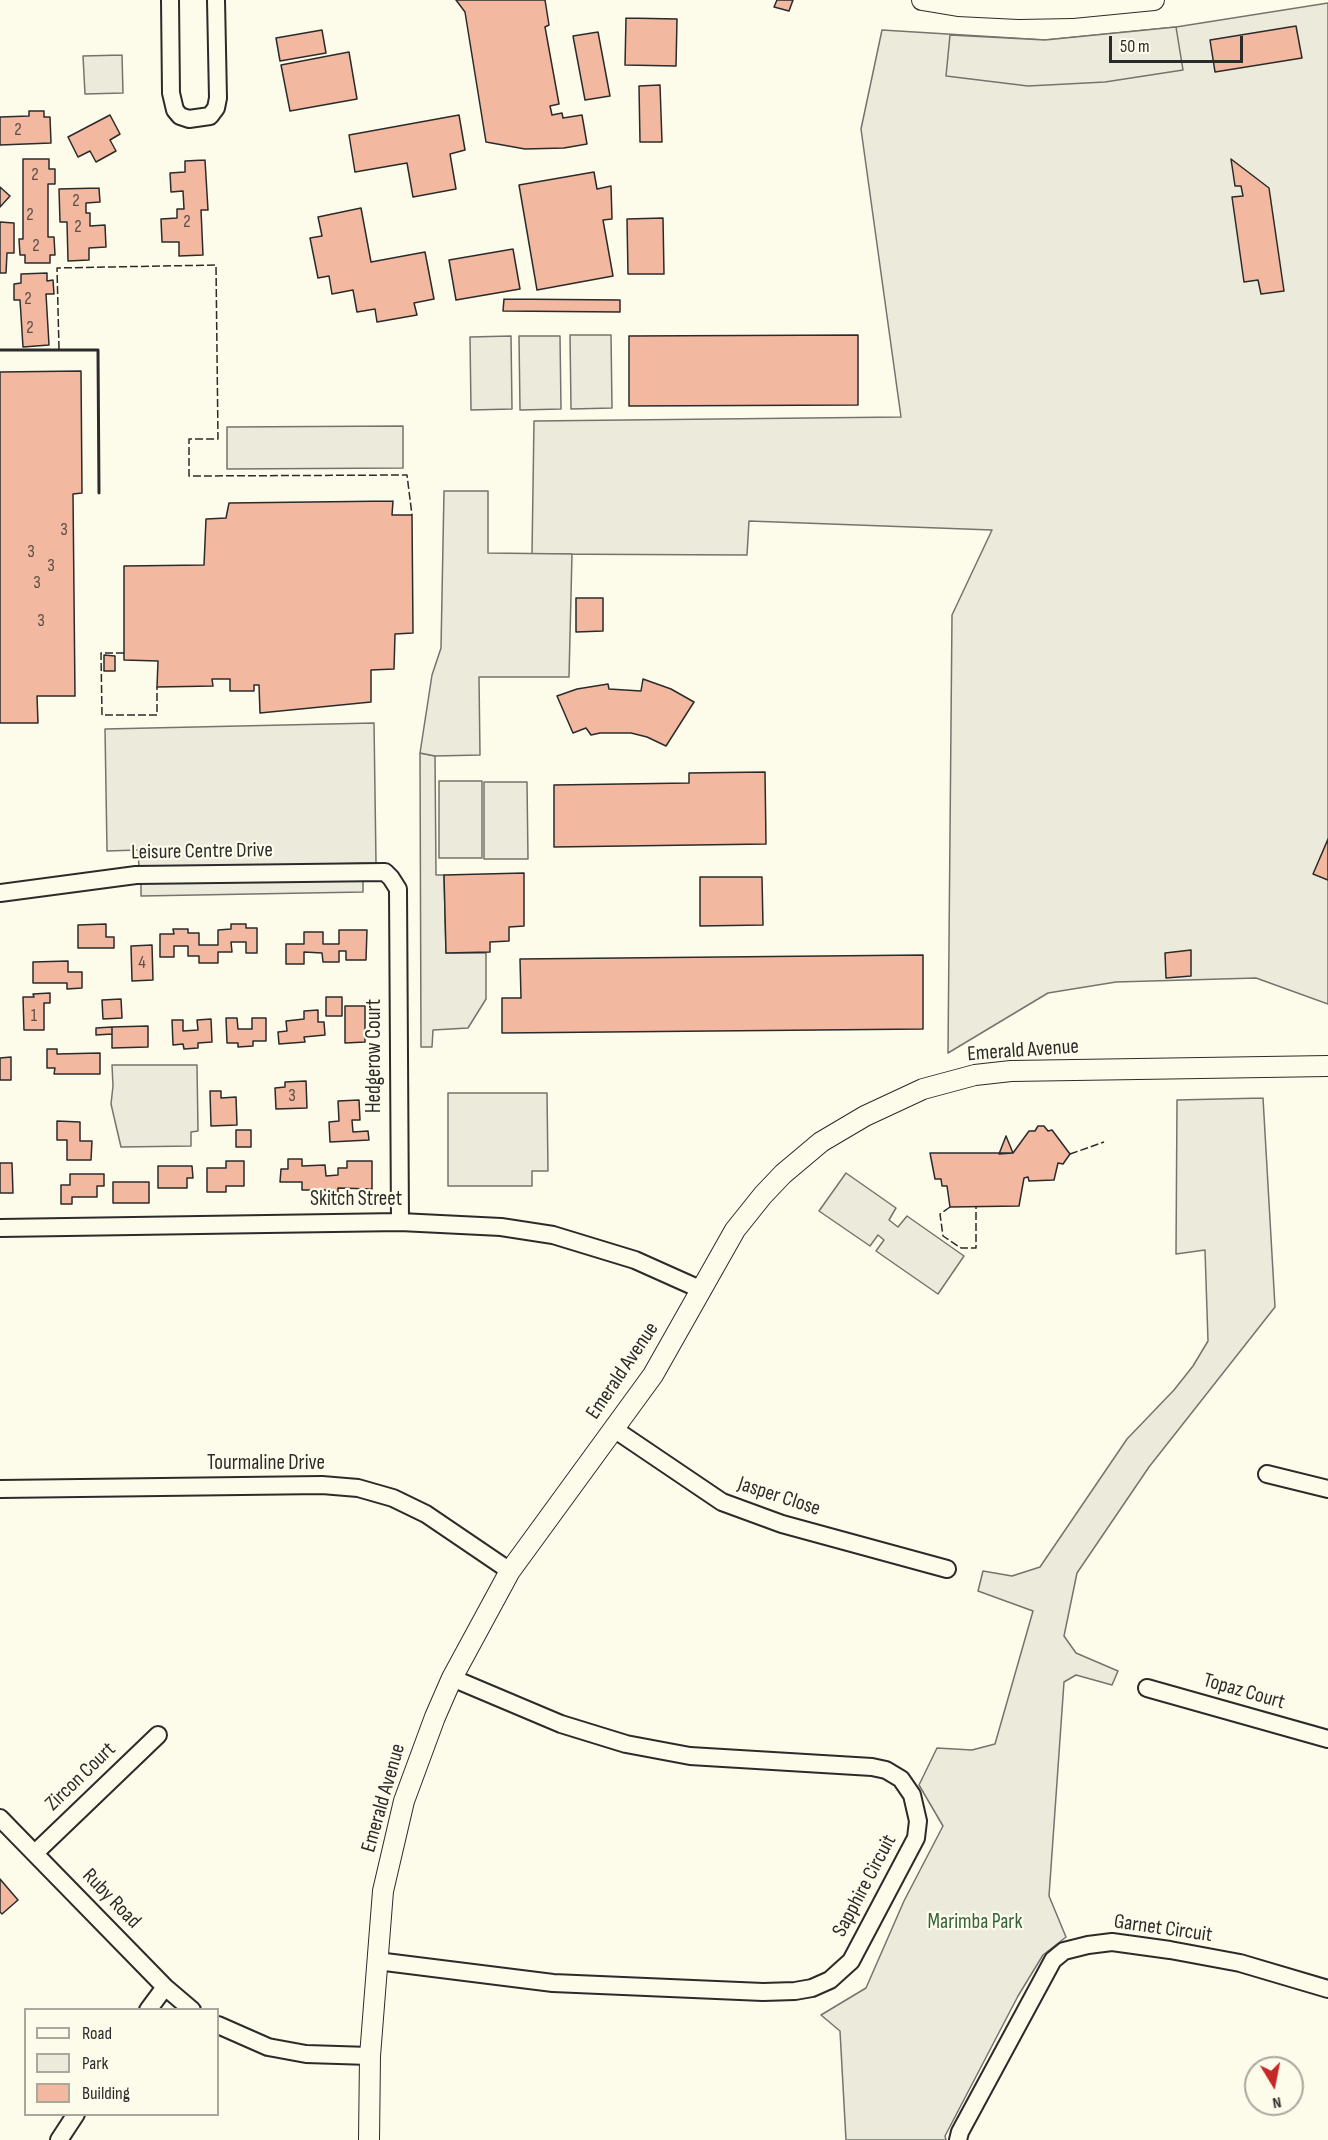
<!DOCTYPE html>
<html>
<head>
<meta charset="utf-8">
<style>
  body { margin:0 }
  #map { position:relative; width:1328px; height:2140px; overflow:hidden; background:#fdfbea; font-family:"Sofia Sans Condensed",sans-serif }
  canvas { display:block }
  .legend { position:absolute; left:24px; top:2008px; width:195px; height:108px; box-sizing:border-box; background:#fdfbea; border:2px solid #a9a89e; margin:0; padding:8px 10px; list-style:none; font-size:18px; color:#2b2b2b }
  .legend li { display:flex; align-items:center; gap:12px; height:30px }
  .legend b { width:30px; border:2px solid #a9a89e }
  .north { position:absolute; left:1244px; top:2056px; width:60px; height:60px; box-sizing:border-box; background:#fdfbea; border:2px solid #a9a89e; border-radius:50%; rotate:170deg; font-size:16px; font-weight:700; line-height:24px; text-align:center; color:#2b2b2b }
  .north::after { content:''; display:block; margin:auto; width:21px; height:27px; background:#c62828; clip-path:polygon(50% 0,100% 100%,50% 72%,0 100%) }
  .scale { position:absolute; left:1109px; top:36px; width:134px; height:27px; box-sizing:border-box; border:3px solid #2b2b2b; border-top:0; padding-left:8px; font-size:18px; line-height:21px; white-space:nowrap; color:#2b2b2b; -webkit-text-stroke:4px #fdfbea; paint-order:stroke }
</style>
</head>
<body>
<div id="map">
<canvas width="1328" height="2140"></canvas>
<ul class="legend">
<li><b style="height:8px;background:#fdfbea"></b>Road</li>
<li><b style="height:16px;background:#ecebdb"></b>Park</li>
<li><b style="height:16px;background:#f2b8a0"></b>Building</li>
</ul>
<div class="north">N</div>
<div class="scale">50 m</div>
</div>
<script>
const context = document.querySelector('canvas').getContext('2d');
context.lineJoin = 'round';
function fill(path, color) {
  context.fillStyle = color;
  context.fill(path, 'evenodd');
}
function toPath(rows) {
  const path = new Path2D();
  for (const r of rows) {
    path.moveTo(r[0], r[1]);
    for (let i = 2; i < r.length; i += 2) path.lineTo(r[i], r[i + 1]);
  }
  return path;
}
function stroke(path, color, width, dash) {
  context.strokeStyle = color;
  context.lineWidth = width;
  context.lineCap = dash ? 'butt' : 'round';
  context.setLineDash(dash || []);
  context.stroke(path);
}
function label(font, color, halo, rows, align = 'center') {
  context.font = font + ' "Sofia Sans Condensed",sans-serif';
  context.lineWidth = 4.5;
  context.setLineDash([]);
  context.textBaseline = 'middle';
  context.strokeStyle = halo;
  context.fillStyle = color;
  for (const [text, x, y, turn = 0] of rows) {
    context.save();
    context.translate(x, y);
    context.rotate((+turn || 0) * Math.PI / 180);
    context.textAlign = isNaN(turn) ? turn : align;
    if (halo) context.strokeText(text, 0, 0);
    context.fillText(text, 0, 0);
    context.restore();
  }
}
const green = toPath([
  [1328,3,1328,1004,1256,978,1116,982,1048,993,948,1053,952,615,992,530,749,521,747,555,532,554,534,421,901,417,861,129,882,30,1045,40,1176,27,1328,3],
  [122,55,123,93,85,94,83,56,122,55],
  [570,335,611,335,612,408,571,409,570,335],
  [511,336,512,409,471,410,470,337,511,336],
  [519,336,560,336,561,409,520,410,519,336],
  [420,753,435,756,436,875,444,875,446,953,486,953,486,999,468,1028,433,1030,432,1047,421,1047,420,753],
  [439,781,482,781,482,858,439,858,439,781],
  [484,782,527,782,528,859,484,859,484,782],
  [112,1065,197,1065,198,1131,191,1132,191,1146,121,1147,111,1104,113,1086,112,1065],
  [1263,1098,1275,1307,1149,1467,1077,1573,1064,1636,1076,1653,1118,1671,1112,1685,1076,1675,1064,1682,1049,1896,1066,1937,1043,1955,1018,1996,945,2136,946,2140,846,2140,840,2031,821,2015,866,1988,904,1901,943,1826,919,1785,937,1748,972,1750,995,1744,1033,1611,978,1591,983,1571,1012,1576,1040,1567,1127,1439,1174,1390,1193,1366,1208,1341,1205,1250,1176,1254,1177,1100,1263,1098]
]);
fill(green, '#ecebdb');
stroke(green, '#74746e', 1.5);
const parking = toPath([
  [1176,27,1183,70,1105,82,1028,86,946,76,950,35,1045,40,1176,27],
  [403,426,403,468,227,469,227,427,403,426],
  [444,491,488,491,488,553,572,554,569,677,479,677,480,755,435,756,420,753,432,675,441,648,444,491],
  [374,723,376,863,139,868,138,850,107,851,105,729,374,723],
  [363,877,363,892,141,896,141,881,363,877],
  [448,1093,547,1093,548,1171,532,1171,532,1186,448,1186,448,1093],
  [846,1173,896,1208,889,1220,898,1227,907,1216,964,1256,938,1294,876,1251,884,1240,878,1235,870,1246,819,1211,846,1173]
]);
fill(parking, '#eceadb');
stroke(parking, '#74746e', 1.5);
const building = toPath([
  [456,0,545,0,549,25,545,27,559,104,550,106,552,115,562,113,563,118,582,115,587,144,564,148,525,149,486,142,465,12,456,0],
  [777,0,793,0,789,11,774,7,777,0],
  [626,18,677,19,676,66,625,65,626,18],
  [1296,26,1302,58,1215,72,1210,40,1296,26],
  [322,30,326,53,280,61,276,38,322,30],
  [598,32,610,96,585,100,573,36,598,32],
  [349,52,357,99,290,111,281,65,349,52],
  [660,85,662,142,640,142,639,86,660,85],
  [29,111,44,111,44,117,50,117,51,143,0,145,0,117,29,116,29,111],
  [110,115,120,134,110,140,116,151,96,162,90,151,78,157,68,137,110,115],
  [459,115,465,150,450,154,456,189,413,197,407,163,355,172,349,135,459,115],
  [23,159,49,159,49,169,55,169,55,184,48,184,48,237,54,237,55,255,50,255,50,263,25,263,25,255,20,255,19,239,23,239,23,159],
  [1231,159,1269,188,1284,291,1261,294,1258,280,1244,282,1232,197,1243,196,1241,186,1235,186,1231,159],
  [205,160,208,210,201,210,203,255,179,256,179,242,162,242,161,219,177,218,177,209,184,209,183,191,171,192,170,173,185,172,185,161,205,160],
  [594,172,597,189,611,186,612,219,603,220,613,276,537,290,519,185,594,172],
  [0,187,10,196,0,207,0,187],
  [99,188,100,202,86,203,86,213,90,213,90,226,105,225,106,247,89,248,89,260,68,261,67,222,60,222,59,189,99,188],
  [361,208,371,262,425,252,434,299,414,303,417,315,377,322,375,309,357,312,353,290,332,294,329,276,318,278,310,238,322,236,318,217,361,208],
  [663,218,664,274,628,274,627,219,663,218],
  [0,222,14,223,14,253,7,253,6,273,0,273,0,222],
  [513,249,520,289,456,300,449,260,513,249],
  [47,273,47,281,53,280,54,294,46,294,49,345,23,347,20,300,14,300,14,284,21,283,21,274,47,273],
  [504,299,620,300,620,312,503,311,504,299],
  [858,335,858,405,629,406,629,336,858,335],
  [81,371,82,493,73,494,75,696,37,696,38,723,0,723,0,372,81,371],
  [393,501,392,515,412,515,413,633,395,634,394,669,371,670,371,702,260,713,259,685,254,685,254,691,230,691,230,679,212,679,213,686,157,687,158,661,124,660,124,566,204,565,206,519,226,518,229,503,393,501],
  [576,598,603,598,603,631,576,632,576,598],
  [104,655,115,656,115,671,104,671,104,655],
  [643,679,671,689,694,702,666,746,647,737,631,733,600,733,591,735,586,728,573,733,557,696,577,689,608,684,609,689,641,691,643,679],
  [765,772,766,844,554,847,554,785,689,783,689,773,765,772],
  [1328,839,1328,880,1313,874,1328,839],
  [524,873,524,926,509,927,509,941,490,942,490,952,446,953,444,875,524,873],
  [700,877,762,877,763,925,700,926,700,877],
  [106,924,106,937,114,937,114,948,78,948,78,925,106,924],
  [231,924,246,924,246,928,257,928,257,953,246,953,246,942,231,942,232,952,218,952,218,963,199,963,199,956,188,956,188,946,174,946,174,957,160,957,160,934,174,934,173,929,188,929,188,933,199,933,199,945,218,945,218,930,231,929,231,924],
  [339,930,367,930,366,960,346,960,346,951,339,951,339,962,323,962,322,953,304,952,304,964,286,964,286,944,304,944,304,932,323,932,323,944,339,944,339,930],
  [152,945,153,980,132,981,131,946,152,945],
  [1191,950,1191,976,1166,978,1165,953,1191,950],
  [923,955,923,1029,502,1033,502,998,521,998,520,959,923,955],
  [68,961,68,972,82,972,82,988,67,989,67,983,33,983,33,962,68,961],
  [50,993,50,1003,44,1003,44,1030,24,1030,23,997,34,997,33,994,50,993],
  [326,997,342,997,342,1016,326,1016,326,997],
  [121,999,122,1018,103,1019,102,1000,121,999],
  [345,1006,365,1006,365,1042,345,1043,345,1006],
  [318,1010,318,1022,324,1022,325,1035,304,1037,305,1042,279,1044,278,1032,287,1031,286,1021,304,1019,304,1011,318,1010],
  [226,1018,237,1018,238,1029,252,1029,252,1018,266,1018,266,1041,253,1041,253,1046,238,1047,238,1043,227,1043,226,1018],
  [211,1019,212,1042,198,1043,198,1048,184,1049,183,1044,173,1045,172,1020,183,1020,183,1031,198,1030,197,1020,211,1019],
  [148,1026,148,1047,112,1048,112,1027,148,1026],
  [112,1027,112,1034,96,1035,96,1028,112,1027],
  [47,1049,57,1049,57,1054,100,1053,100,1074,54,1074,55,1068,47,1068,47,1049],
  [11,1057,11,1080,0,1080,0,1058,11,1057],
  [306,1081,307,1108,276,1109,275,1088,285,1087,285,1082,306,1081],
  [210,1091,221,1091,221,1098,236,1097,237,1125,211,1126,210,1091],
  [359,1100,360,1120,352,1120,353,1132,368,1131,369,1140,330,1142,329,1122,339,1121,338,1101,359,1100],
  [57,1121,80,1122,80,1141,92,1141,91,1160,67,1160,67,1140,57,1140,57,1121],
  [1038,1126,1044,1126,1048,1131,1052,1130,1070,1154,1063,1164,1058,1163,1054,1180,1029,1181,1028,1177,1024,1178,1019,1206,950,1207,947,1186,942,1186,941,1179,935,1179,930,1153,1013,1153,1029,1131,1035,1131,1038,1126],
  [236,1130,251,1130,251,1147,236,1147,236,1130],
  [1006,1136,1013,1153,999,1154,1006,1136],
  [288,1159,302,1159,302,1166,325,1165,326,1176,338,1175,338,1168,347,1168,347,1161,372,1161,372,1189,338,1188,338,1195,326,1195,326,1190,302,1190,302,1182,280,1182,281,1169,288,1169,288,1159],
  [226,1161,244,1161,244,1186,226,1186,226,1192,207,1192,207,1168,226,1168,226,1161],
  [0,1163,12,1163,13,1193,0,1193,0,1163],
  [158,1166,192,1166,193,1178,187,1178,187,1188,158,1188,158,1166],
  [70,1174,104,1174,104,1186,97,1186,97,1197,72,1197,72,1204,61,1204,61,1185,70,1185,70,1174],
  [113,1182,149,1182,149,1203,113,1203,113,1182],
  [0,1879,18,1900,2,1914,0,1912,0,1879]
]);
fill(building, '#f2b8a0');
stroke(building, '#2b2b2b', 1.5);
const minor = toPath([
  [170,0,171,93,175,110,180,116,189,119,210,116,216,108,218,98,216,0],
  [0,893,136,875,385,872,391,878,398,889,400,1222],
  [0,1228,400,1222,501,1227,553,1235,635,1260,702,1290],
  [614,1429,722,1502,782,1524,947,1569],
  [1267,1474,1328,1489],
  [0,1489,322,1485,358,1488,393,1498,426,1514,510,1571],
  [1147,1688,1328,1739],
  [0,1818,165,1987,192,2010],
  [35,1853,158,1735],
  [377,1961,553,1983,763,1992,795,1991,812,1988,830,1980,851,1961,916,1838,918,1821,912,1795,901,1779,886,1770,872,1767,690,1756,626,1744,561,1724,452,1678],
  [148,2010,165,1987],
  [218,2025,268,2047,306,2054,370,2056],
  [59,2140,76,2114],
  [958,2140,960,2132,1053,1960,1064,1951,1088,1945,1112,1942,1170,1950,1240,1963,1328,1989]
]);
const tertiary = toPath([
  [922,0,958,6,1019,9,1072,8,1154,0],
  [369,2140,370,2056,383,1891,404,1801,435,1717,452,1678,510,1571,653,1375,735,1230,763,1195,783,1174,821,1142,865,1116,923,1089,975,1075,1011,1071,1328,1066]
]);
stroke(minor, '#2b2b2b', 20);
stroke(tertiary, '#2b2b2b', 22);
stroke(minor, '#fdfbea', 16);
stroke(tertiary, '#fdfbea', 20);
stroke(toPath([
  [59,349,57,268,216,265,218,439,189,439,189,476,407,475,412,515],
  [124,653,101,653,102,715,157,715,157,687],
  [1070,1154,1104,1142],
  [950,1207,940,1214,943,1236,961,1248,976,1248,976,1206]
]), '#2b2b2b', 1.5, [8, 3]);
stroke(toPath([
  [0,350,98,350,99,493]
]), '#2b2b2b', 3);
label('18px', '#5d4e48', null, [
  ["2",18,130],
  ["2",35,175],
  ["2",76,201],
  ["2",30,215],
  ["2",187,222],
  ["2",78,227],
  ["2",36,246],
  ["2",28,299],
  ["2",30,328],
  ["3",64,530],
  ["3",31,552],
  ["3",51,566],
  ["3",37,583],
  ["3",41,621],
  ["4",142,963],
  ["1",34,1016],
  ["3",292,1096]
]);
label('21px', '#2b2b2b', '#fdfbea', [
  ["Leisure Centre Drive",202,852,-1],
  ["Emerald Avenue",1023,1051,-4],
  ["Hedgerow Court",375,1056,-90],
  ["Skitch Street",356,1200],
  ["Emerald Avenue",623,1371,-56],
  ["Tourmaline Drive",266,1464],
  ["Jasper Close",779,1497,18],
  ["Topaz Court",1244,1692,16],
  ["Zircon Court",81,1777,-44],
  ["Emerald Avenue",384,1798,-74],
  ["Sapphire Circuit",865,1886,-62],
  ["Ruby Road",111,1899,46],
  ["Garnet Circuit",1163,1929,8]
]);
label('21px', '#34623c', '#fdfbea', [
  ["Marimba Park",975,1923]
]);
</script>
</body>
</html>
